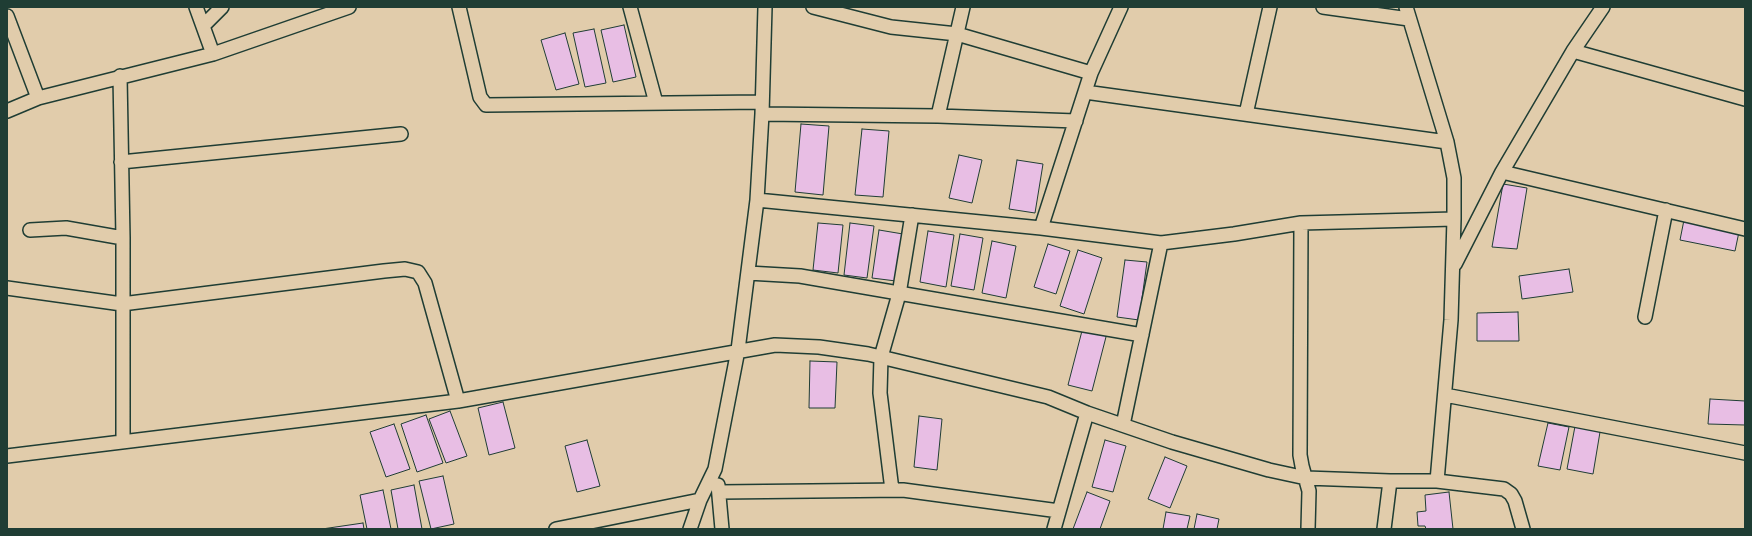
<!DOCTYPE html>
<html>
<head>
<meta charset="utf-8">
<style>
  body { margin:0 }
  #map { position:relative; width:1752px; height:536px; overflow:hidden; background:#e1ccab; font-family:"Patrick Hand",sans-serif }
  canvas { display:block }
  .frame { position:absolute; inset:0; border:8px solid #1f3d34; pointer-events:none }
</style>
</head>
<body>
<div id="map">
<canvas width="1752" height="536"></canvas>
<div class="frame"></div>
</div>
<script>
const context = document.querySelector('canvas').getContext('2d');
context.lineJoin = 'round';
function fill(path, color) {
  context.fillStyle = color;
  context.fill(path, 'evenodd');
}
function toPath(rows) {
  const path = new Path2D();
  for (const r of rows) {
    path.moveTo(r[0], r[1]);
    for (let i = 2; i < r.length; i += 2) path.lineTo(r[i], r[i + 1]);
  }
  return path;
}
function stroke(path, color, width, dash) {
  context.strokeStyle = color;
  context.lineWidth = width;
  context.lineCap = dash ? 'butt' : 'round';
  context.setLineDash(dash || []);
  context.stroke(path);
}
const building = toPath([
  [624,25,636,77,613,82,601,30,624,25],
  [594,29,606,83,585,87,573,33,594,29],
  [565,33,579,84,556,90,541,40,565,33],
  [801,124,829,126,823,195,795,192,801,124],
  [862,129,889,131,883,197,855,195,862,129],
  [959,155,982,160,972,203,949,198,959,155],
  [1017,160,1043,164,1035,213,1009,209,1017,160],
  [1503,184,1527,188,1517,249,1492,247,1503,184],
  [1685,215,1740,227,1735,251,1680,240,1685,215],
  [818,223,843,225,838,273,813,270,818,223],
  [850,223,874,226,867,278,844,275,850,223],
  [879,230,903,234,896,281,872,278,879,230],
  [928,231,954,235,946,287,920,282,928,231],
  [960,234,983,238,974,290,951,286,960,234],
  [992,241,1016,246,1006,298,982,293,992,241],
  [1048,244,1070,251,1056,294,1034,287,1048,244],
  [1078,250,1102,258,1084,314,1060,306,1078,250],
  [1125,260,1147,262,1139,320,1117,317,1125,260],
  [1569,269,1573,292,1522,299,1519,276,1569,269],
  [1518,312,1519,341,1477,341,1477,313,1518,312],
  [1083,327,1107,333,1092,391,1068,385,1083,327],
  [810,361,837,362,835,408,809,408,810,361],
  [1710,399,1745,401,1745,425,1708,424,1710,399],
  [503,402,515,448,489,455,478,408,503,402],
  [450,411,467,456,446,463,429,419,450,411],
  [426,415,443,463,417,472,401,424,426,415],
  [919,416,942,419,937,470,914,467,919,416],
  [1576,421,1601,426,1593,474,1567,469,1576,421],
  [1548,423,1569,427,1560,470,1538,466,1548,423],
  [394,424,410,469,386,477,370,432,394,424],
  [587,440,600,486,577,492,565,446,587,440],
  [1105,440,1126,446,1113,492,1092,487,1105,440],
  [1165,457,1187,466,1170,508,1148,499,1165,457],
  [443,476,454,524,431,529,419,481,443,476],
  [414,485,422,529,398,529,391,490,414,485],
  [383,490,391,529,367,529,360,495,383,490],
  [1087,492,1110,501,1100,529,1073,529,1087,492],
  [1449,492,1453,529,1426,529,1425,526,1418,526,1417,512,1426,511,1425,495,1449,492],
  [1166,512,1190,516,1187,529,1163,529,1166,512],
  [1197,514,1219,519,1217,529,1194,529,1197,514],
  [363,523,364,529,322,529,363,523]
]);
fill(building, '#e8bee4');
stroke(building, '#1f3d34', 1);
const minor = toPath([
  [196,7,213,54],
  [459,7,480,97,486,105,762,102],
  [630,7,656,103],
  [813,7,891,27,957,34,1091,73],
  [1323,7,1409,19],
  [1406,7,1447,142,1454,178,1454,219,1451,320,1437,481],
  [7,16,38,98],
  [203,26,222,7],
  [1573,51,1745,99],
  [120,76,123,238,123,442],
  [1085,92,1447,142],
  [7,111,38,98,213,54,349,7],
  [762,114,938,116,1076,121],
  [1246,114,1270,7],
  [938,116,963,7],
  [121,162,401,134],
  [1502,172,1745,229],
  [757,200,1041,228,1161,243,1234,234,1301,223,1454,219],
  [1301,223,1300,455,1302,466,1309,491,1308,529],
  [1041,228,1091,73,1121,7],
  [30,230,66,228,123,238],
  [1455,264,1502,172,1573,51,1603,7],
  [748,273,800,276,1142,335],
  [7,288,122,304,384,271,405,269,418,272,425,283,458,401],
  [1645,317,1666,210],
  [1445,395,1745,453],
  [1123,425,1161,243],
  [7,456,458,401,775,345,819,347,868,354,1048,397,1087,413,1172,442,1269,470,1306,478,1390,481,1437,481,1504,489,1511,494,1515,501,1523,529],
  [718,485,722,529],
  [892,490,880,393,881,357,899,294,912,215],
  [720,492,903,490,1059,511],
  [556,529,700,500],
  [690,529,700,500,715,469,738,350,757,200,762,114,765,7],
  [1054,529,1087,413],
  [1384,529,1390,481]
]);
stroke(minor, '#1f3d34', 16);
stroke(minor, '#e1ccab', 13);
</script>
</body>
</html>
